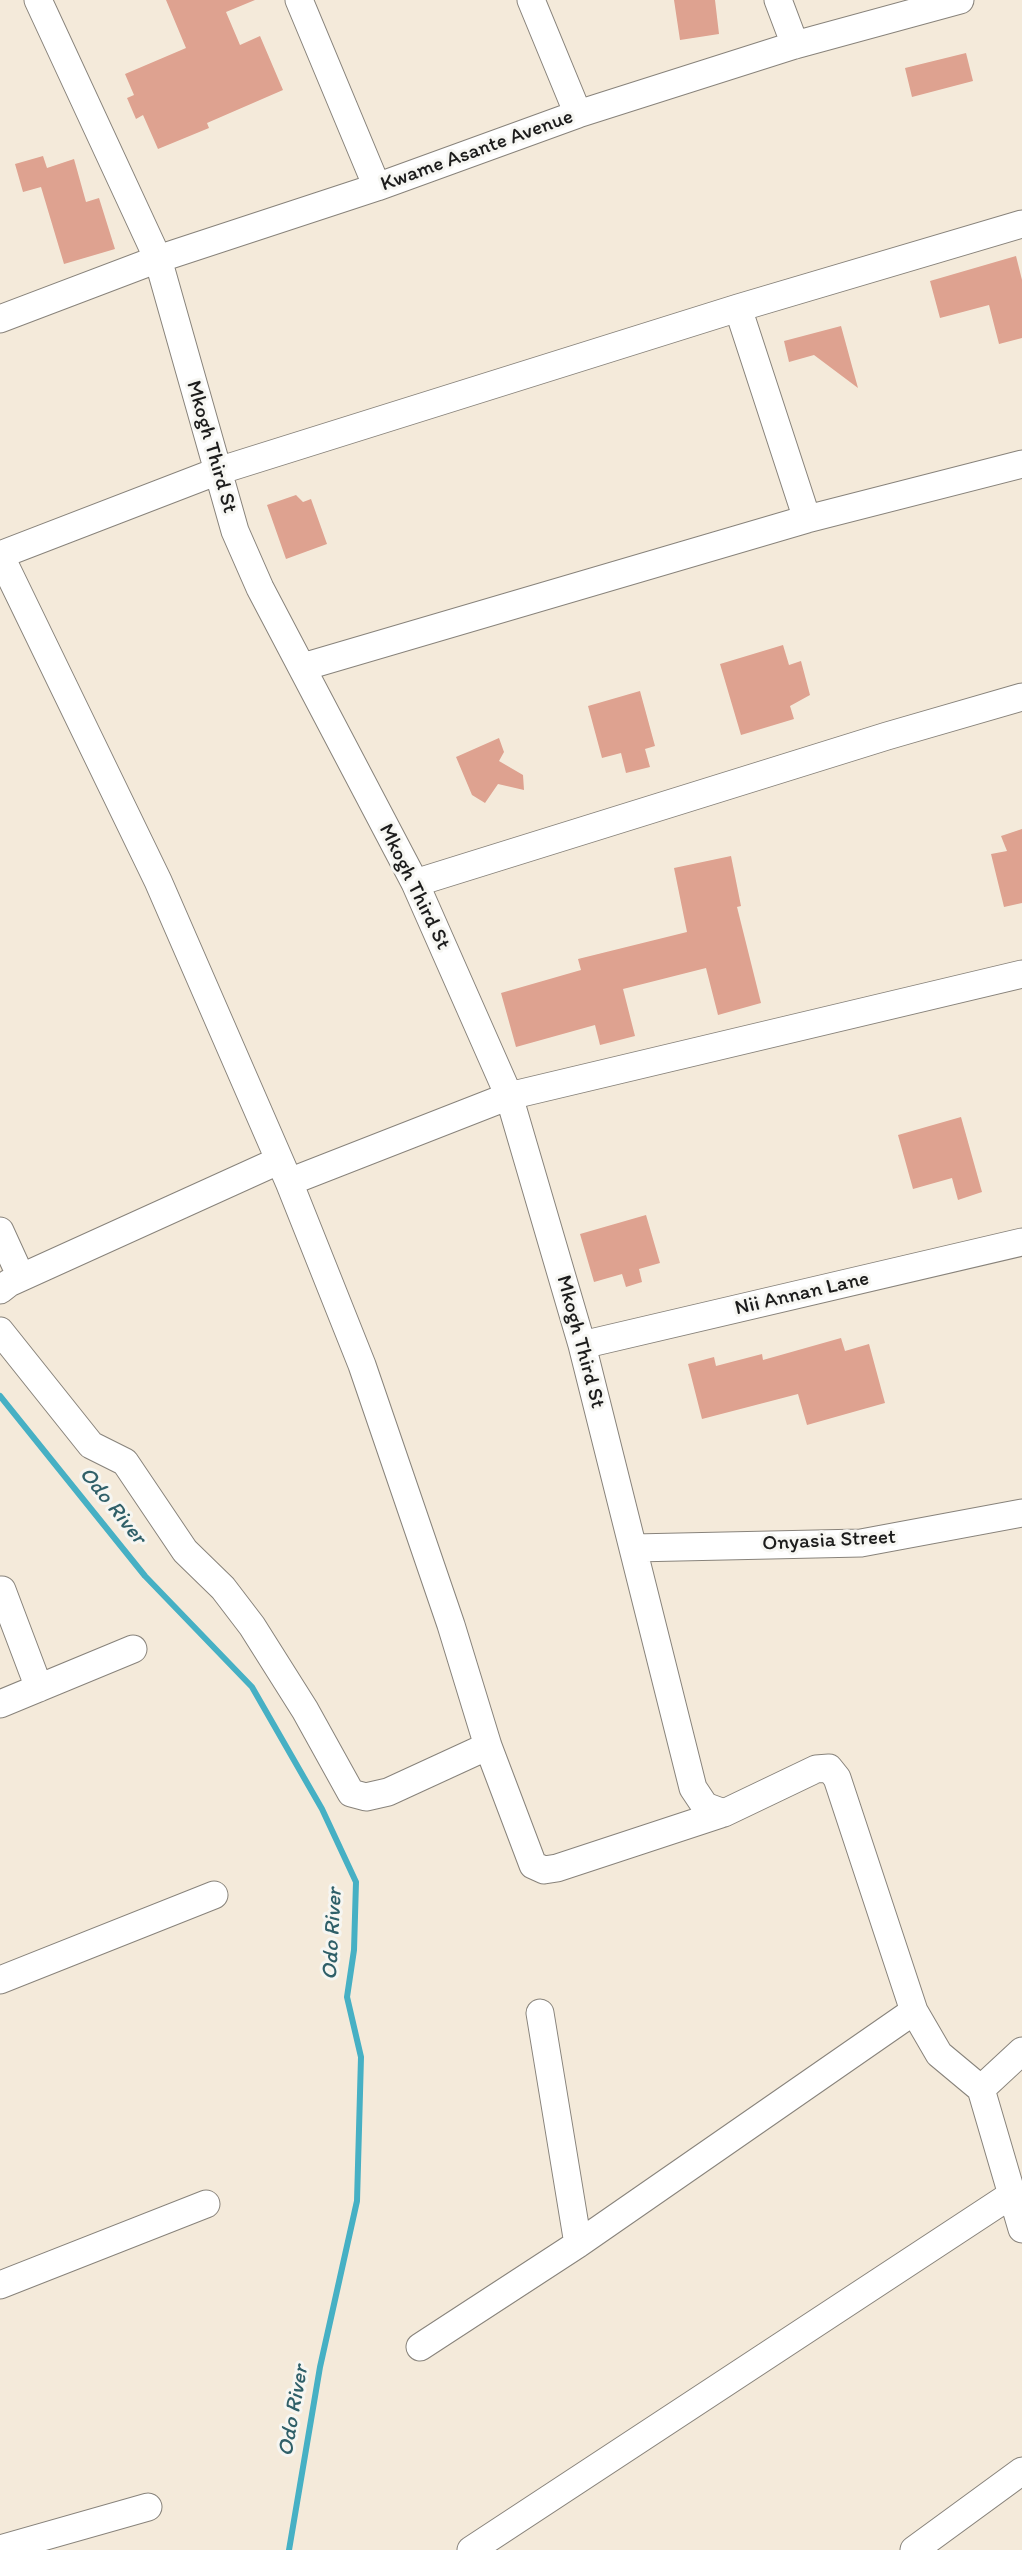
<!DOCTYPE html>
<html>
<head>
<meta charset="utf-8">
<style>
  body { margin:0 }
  canvas { display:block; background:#f4eada }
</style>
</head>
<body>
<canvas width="1022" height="2550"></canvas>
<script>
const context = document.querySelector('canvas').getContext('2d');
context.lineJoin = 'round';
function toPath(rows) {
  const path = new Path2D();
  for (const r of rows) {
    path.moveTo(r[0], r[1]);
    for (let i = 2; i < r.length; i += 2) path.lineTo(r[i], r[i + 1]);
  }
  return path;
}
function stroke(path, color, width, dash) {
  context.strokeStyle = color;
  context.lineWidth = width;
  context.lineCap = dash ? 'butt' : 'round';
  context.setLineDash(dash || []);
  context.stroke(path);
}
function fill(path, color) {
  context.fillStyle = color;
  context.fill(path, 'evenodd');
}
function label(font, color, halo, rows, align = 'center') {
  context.font = font + ' Itim,sans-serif';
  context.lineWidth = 6;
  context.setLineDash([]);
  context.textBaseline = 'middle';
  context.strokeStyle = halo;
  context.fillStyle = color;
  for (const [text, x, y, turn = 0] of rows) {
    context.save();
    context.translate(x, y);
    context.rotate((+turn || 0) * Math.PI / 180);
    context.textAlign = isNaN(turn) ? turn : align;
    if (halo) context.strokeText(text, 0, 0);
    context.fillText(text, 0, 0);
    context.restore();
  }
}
stroke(toPath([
  [0,1396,145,1576,252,1687,322,1809,356,1882,354,1950,347,1997,361,2057,357,2201,320,2367,289,2550]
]), '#46b0c4', 6);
fill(toPath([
  [166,0,255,0,226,12,240,45,260,36,283,90,207,123,209,128,158,149,143,115,136,119,127,98,134,95,125,74,186,48],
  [674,0,715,0,719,34,680,40],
  [966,53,973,81,912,97,905,68],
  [43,156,47,168,74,159,86,202,99,198,115,249,64,264,41,187,23,192,15,164],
  [1016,256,1022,280,1022,338,999,344,989,305,940,318,930,281],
  [841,326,858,388,814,355,789,362,784,341],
  [296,495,303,502,311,499,327,544,286,559,267,505],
  [783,645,789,665,801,661,810,695,790,706,794,719,741,735,720,664],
  [640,691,655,746,645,749,650,767,626,773,621,753,602,758,588,706],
  [499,738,504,752,499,761,523,775,524,790,498,784,485,803,472,795,456,757],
  [1022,829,1022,903,1004,907,991,854,1007,851,1001,836],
  [731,856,741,906,737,907,761,1003,718,1015,706,968,623,989,635,1036,600,1045,595,1025,516,1047,501,993,581,970,578,959,687,932,674,868],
  [961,1117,982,1192,958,1200,952,1178,913,1189,898,1135],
  [646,1215,660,1263,639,1269,642,1282,626,1287,622,1274,594,1282,580,1234],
  [841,1338,845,1351,869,1344,885,1403,807,1425,798,1394,702,1419,688,1364,714,1357,716,1366,762,1354,763,1360]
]), '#dea290');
const minor = toPath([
  [38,0,158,259,235,531,260,588,415,883,509,1096,582,1345,693,1788,705,1806,724,1813,816,1769,829,1768,837,1778,914,2011,939,2054,981,2089,1022,2229],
  [299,0,377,187],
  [531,0,578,114],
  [778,0,795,45],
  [738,308,807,519],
  [0,319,158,259,377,187,578,114,795,45,960,0],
  [0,555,158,881,289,1182,362,1365,451,1625,488,1746,533,1865,544,1870,557,1868,724,1813],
  [0,555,218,471,738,308,1022,224],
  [303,667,807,519,1022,464],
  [415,883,887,736,1022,697],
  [289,1182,509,1096,1022,974],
  [0,1231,21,1277],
  [0,1290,9,1283,278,1161],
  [0,1331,91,1445,125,1462,185,1551,223,1588,252,1626,305,1710,351,1793,366,1797,388,1792,488,1746],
  [582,1345,1022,1242],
  [634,1548,861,1543,1022,1513],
  [2,1590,39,1688],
  [0,1704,133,1649],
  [0,1980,214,1895],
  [540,2013,578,2244],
  [981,2089,1022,2051],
  [0,2285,206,2204],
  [420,2347,578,2244,914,2011],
  [0,2549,148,2507],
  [471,2550,1011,2195],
  [914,2550,1022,2471]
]);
stroke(minor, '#88837b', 29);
stroke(minor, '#fff', 27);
label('21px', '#1c1c1c', '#f6f6f2', [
  ["Kwame Asante Avenue",477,151,-20],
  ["Mkogh Third St",211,447,74],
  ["Mkogh Third St",414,887,64],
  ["Nii Annan Lane",802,1294,-13],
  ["Mkogh Third St",580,1342,75],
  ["Onyasia Street",829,1541,-3]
]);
label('italic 22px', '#2f5f68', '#f6f6f2', [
  ["Odo River",112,1506,51],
  ["Odo River",333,1934,-87],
  ["Odo River",294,2411,-80]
]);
</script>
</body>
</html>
